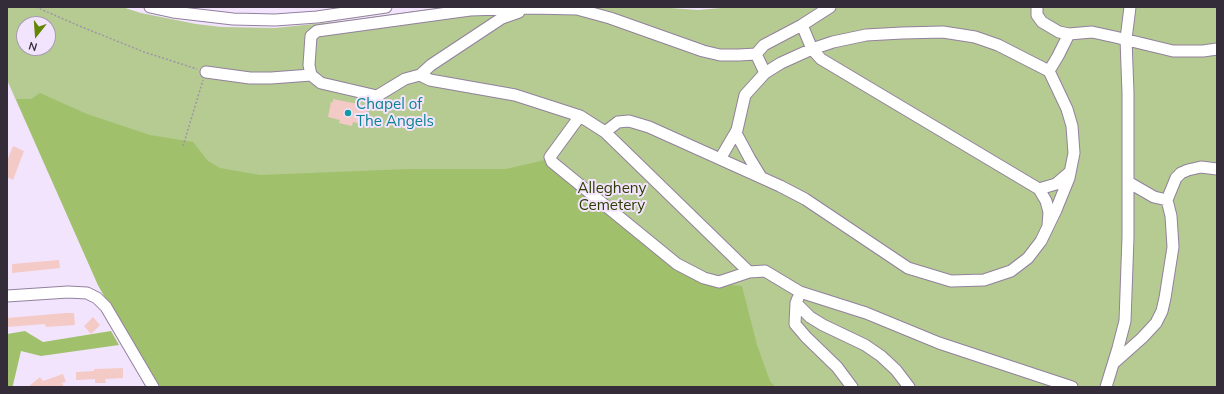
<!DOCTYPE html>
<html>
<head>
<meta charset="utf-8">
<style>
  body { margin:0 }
  #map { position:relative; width:1224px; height:394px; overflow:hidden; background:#f3e4fe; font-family:Mulish,sans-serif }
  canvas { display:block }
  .frame { position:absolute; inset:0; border:8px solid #342d39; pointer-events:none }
  .north { position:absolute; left:16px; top:16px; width:40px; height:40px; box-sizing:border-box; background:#f3e4fe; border:1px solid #a79baf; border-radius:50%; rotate:197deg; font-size:11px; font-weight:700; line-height:16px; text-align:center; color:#342d39 }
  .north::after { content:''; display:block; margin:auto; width:14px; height:18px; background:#648604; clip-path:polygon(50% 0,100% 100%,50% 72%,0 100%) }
</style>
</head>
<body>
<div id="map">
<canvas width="1224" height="394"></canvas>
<div class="frame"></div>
<div class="north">N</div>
</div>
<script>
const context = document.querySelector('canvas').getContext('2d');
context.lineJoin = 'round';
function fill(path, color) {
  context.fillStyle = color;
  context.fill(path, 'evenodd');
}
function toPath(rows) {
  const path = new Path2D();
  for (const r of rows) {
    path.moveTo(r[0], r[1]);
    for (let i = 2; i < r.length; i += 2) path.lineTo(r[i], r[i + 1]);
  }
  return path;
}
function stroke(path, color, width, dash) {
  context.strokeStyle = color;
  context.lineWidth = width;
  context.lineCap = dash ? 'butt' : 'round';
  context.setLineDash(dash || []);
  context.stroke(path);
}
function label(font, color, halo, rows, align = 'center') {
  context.font = font + ' Mulish,sans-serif';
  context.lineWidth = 4;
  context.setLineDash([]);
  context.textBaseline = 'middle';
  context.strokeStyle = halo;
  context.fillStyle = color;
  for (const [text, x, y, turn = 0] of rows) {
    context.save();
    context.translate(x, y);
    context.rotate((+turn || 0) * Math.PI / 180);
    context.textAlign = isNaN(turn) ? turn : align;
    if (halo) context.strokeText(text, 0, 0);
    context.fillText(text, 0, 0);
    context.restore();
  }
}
fill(toPath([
  [7,7,122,7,141,13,196,24,222,27,275,28,343,21,444,7,657,7,698,10,732,7,1217,7,1217,387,156,387,98,285,7,80],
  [24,24,48,24,48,48,24,48]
]), '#b5cb91');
fill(toPath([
  [40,93,87,114,150,135,193,142,208,161,220,168,260,175,409,169,506,169,545,160,581,190,709,281,728,285,742,286,757,345,770,381,775,387,156,387,98,285,16,99,31,99],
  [25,331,43,342,111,331,119,345,41,356,21,351,13,385,12,387,7,387,7,334]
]), '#a1c06c');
fill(toPath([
  [333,99,368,106,365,125,353,122,352,126,339,123,340,120,328,117,331,102,333,102],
  [13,146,24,151,13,180,7,177,7,161],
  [59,260,60,268,12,273,12,264],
  [66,313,74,313,75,325,46,327,45,324,7,327,7,318],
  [93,317,100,325,91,334,84,326],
  [123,368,123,378,105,379,106,383,95,383,95,379,76,380,76,372,94,371,94,369],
  [63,374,66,382,62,383,64,387,28,387,40,377,43,381]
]), '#f3cac6');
const minor = toPath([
  [150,7,173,12,233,19,275,20,317,17,386,7],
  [1037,7,1037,15,1042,22,1059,32,1069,34],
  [802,25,830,7],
  [756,54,765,73],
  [1049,71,1058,56,1069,34,1092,32,1115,37,1173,51,1203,51,1217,49],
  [206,72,250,78,271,78,311,75],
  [420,75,431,65,502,18,519,12],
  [580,116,550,157,552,162,677,264,704,278,719,282,749,272],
  [605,132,618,122,629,121,649,127,780,186,805,199,908,268,951,281,984,280,1011,271,1028,258,1041,241,1056,210,1069,178,1074,153,1072,126,1067,109,1049,71,998,45,975,37,943,32,902,33,866,35,833,42,812,49,781,63,765,73,745,95,737,130,720,159],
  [736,133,750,159,761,177],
  [1039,189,1056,184,1070,172],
  [1167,200,1176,178,1181,173,1188,170,1201,167,1217,169],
  [1048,226,1049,212,1046,201,1039,189,821,59,812,49,802,25,764,45,756,54,739,55,720,55,703,51,610,18,577,9,531,8,470,10,317,31,311,36,309,65,311,75,321,83,377,96,405,79,420,75,430,80,515,95,580,116,605,132,749,272,765,271,800,292,866,313,939,343,1072,387],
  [7,296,68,292,87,293,97,298,106,307,153,387],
  [798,298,796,303,795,324,806,337,837,367,852,387],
  [796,303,810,317,823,325,865,345,881,356,896,370,909,387],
  [1115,362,1142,338,1156,323,1162,311,1165,298,1173,247,1171,216,1167,200,1154,197,1128,182],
  [1106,387,1118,348,1125,321,1128,237,1128,93,1126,39,1130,7]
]);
stroke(minor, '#92819d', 13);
stroke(toPath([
  [36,7,77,25,144,52,197,69],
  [183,146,203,80]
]), '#a094a8', 1.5, [2, 2]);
stroke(minor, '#fff', 11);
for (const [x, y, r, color] of [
  [348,113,4,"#0f9aa8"]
]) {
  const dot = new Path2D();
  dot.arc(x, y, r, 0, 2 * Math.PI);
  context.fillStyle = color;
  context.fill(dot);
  stroke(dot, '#f3e4fe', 1.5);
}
label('15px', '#0d838f', '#f3e4fe', [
  ["Chapel of",356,104],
  ["The Angels",356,121]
], 'left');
label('15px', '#2c3e00', '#f3e4fe', [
  ["Allegheny",612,188],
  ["Cemetery",612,205]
]);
</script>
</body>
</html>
